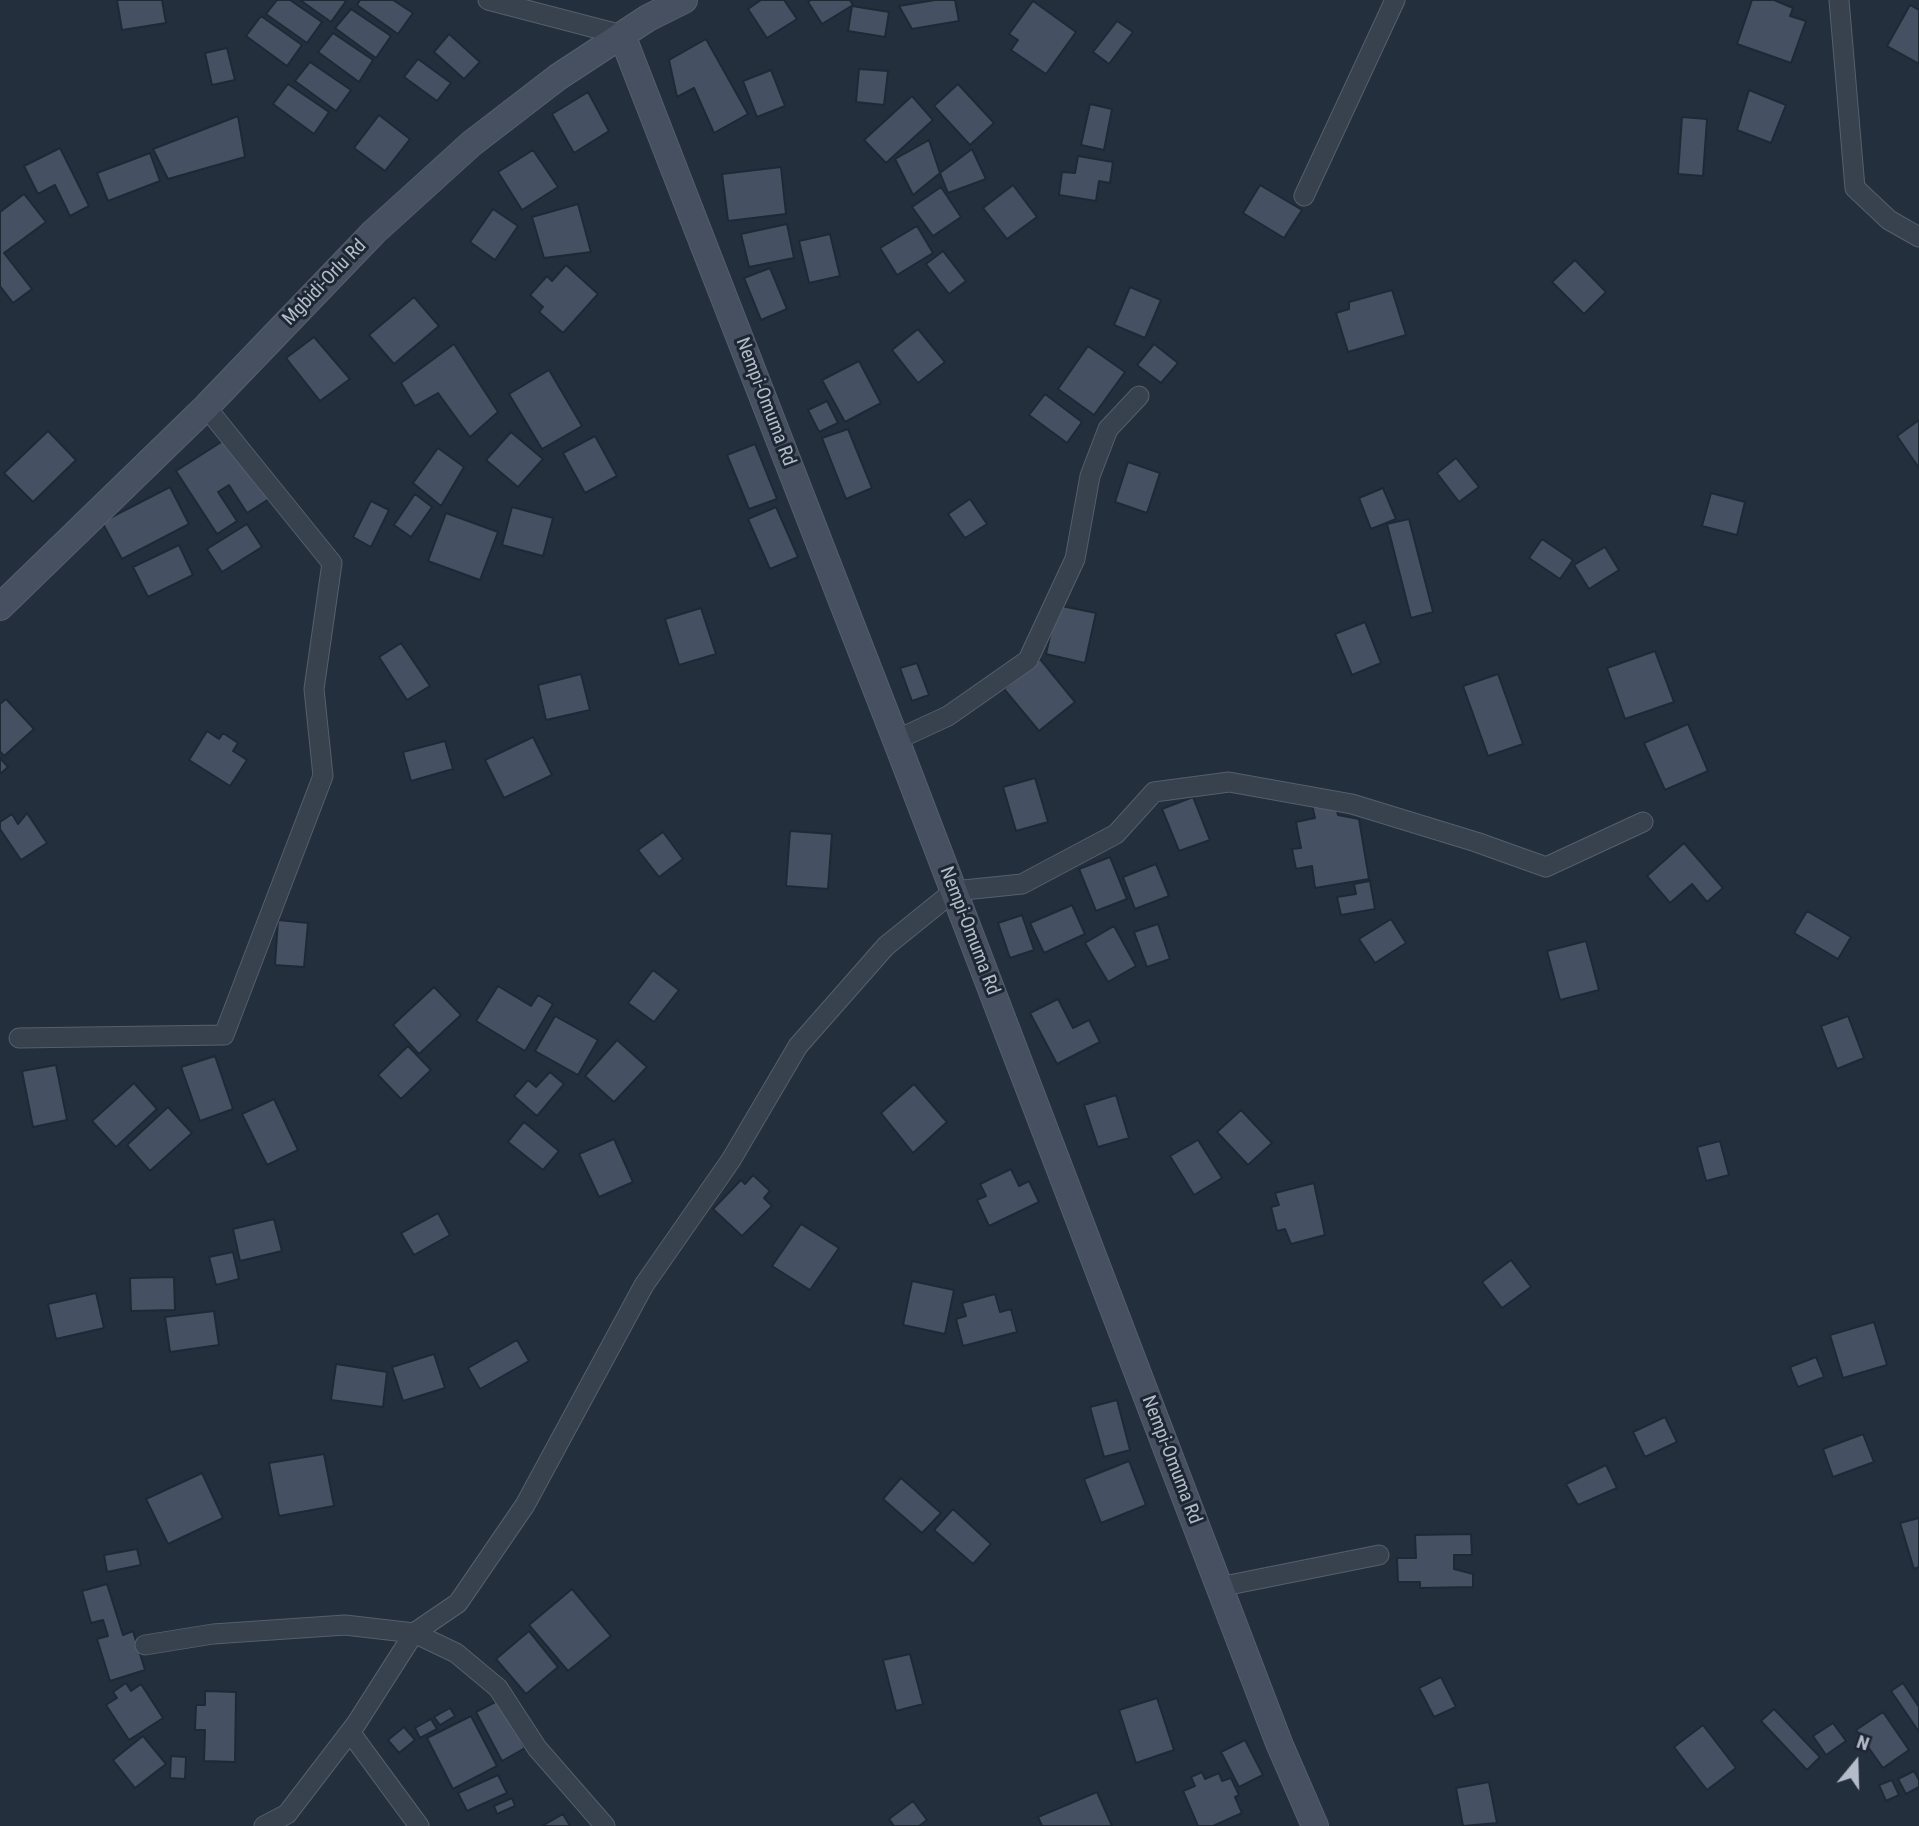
<!DOCTYPE html>
<html>
<head>
<meta charset="utf-8">
<style>
  body { margin:0 }
  #map { position:relative; width:1919px; height:1826px; overflow:hidden; background:#242f3e; font-family:"Roboto Condensed",sans-serif }
  canvas { display:block }
  .north { position:absolute; left:1821px; top:1728px; width:70px; height:70px; -webkit-text-stroke:5px #1d2633; paint-order:stroke; rotate:19deg; font-size:19px; font-weight:700; line-height:28px; text-align:center; color:#b4bcc9 }
  .north::after { content:''; display:block; margin:auto; width:24px; height:32px; background:#b4bcc9; clip-path:polygon(50% 0,100% 100%,50% 72%,0 100%) }
</style>
</head>
<body>
<div id="map">
<canvas width="1919" height="1826"></canvas>
<div class="north">N</div>
</div>
<script>
const context = document.querySelector('canvas').getContext('2d');
context.lineJoin = 'round';
function fill(path, color) {
  context.fillStyle = color;
  context.fill(path, 'evenodd');
}
function toPath(rows) {
  const path = new Path2D();
  for (const r of rows) {
    path.moveTo(r[0], r[1]);
    for (let i = 2; i < r.length; i += 2) path.lineTo(r[i], r[i + 1]);
  }
  return path;
}
function stroke(path, color, width, dash) {
  context.strokeStyle = color;
  context.lineWidth = width;
  context.lineCap = dash ? 'butt' : 'round';
  context.setLineDash(dash || []);
  context.stroke(path);
}
function label(font, color, halo, rows, align = 'center') {
  context.font = font + ' "Roboto Condensed",sans-serif';
  context.lineWidth = 6;
  context.setLineDash([]);
  context.textBaseline = 'middle';
  context.strokeStyle = halo;
  context.fillStyle = color;
  for (const [text, x, y, turn = 0] of rows) {
    context.save();
    context.translate(x, y);
    context.rotate((+turn || 0) * Math.PI / 180);
    context.textAlign = isNaN(turn) ? turn : align;
    if (halo) context.strokeText(text, 0, 0);
    context.fillText(text, 0, 0);
    context.restore();
  }
}
const building = toPath([
  [117,0,162,0,166,23,122,30,117,0],
  [277,0,290,0,322,22,307,43,266,14,277,0],
  [300,0,344,0,346,1,331,22,300,0],
  [360,0,393,0,413,13,398,34,357,5,360,0],
  [761,0,784,0,797,19,767,38,748,9,761,0],
  [811,0,850,0,853,5,822,24,808,2,811,0],
  [935,0,955,0,959,21,912,29,899,6,935,0],
  [1752,0,1774,0,1793,8,1790,16,1806,21,1791,63,1737,44,1752,0],
  [1033,1,1076,32,1046,74,1011,50,1018,40,1009,34,1033,1],
  [1910,5,1919,10,1919,64,1887,46,1910,5],
  [852,6,889,12,885,37,848,31,852,6],
  [351,9,391,36,376,58,335,28,351,9],
  [261,16,302,45,287,66,246,36,261,16],
  [1117,21,1133,32,1109,64,1093,52,1117,21],
  [333,33,373,60,359,82,318,52,333,33],
  [449,34,480,62,464,79,434,52,449,34],
  [706,39,748,114,714,133,694,88,677,97,669,60,706,39],
  [227,48,235,80,212,85,205,53,227,48],
  [418,59,451,83,437,101,404,77,418,59],
  [310,62,351,90,336,111,295,81,310,62],
  [859,69,888,71,884,105,856,102,859,69],
  [771,70,785,106,757,117,743,81,771,70],
  [288,84,329,112,314,134,273,104,288,84],
  [958,84,994,123,970,145,934,106,958,84],
  [1749,90,1786,105,1771,143,1737,130,1749,90],
  [588,92,609,131,574,153,552,114,588,92],
  [912,96,933,120,886,163,864,140,912,96],
  [1090,104,1112,109,1104,150,1081,145,1090,104],
  [379,115,410,139,385,171,354,148,379,115],
  [238,116,245,157,168,179,153,149,238,116],
  [1682,117,1707,119,1703,176,1678,174,1682,117],
  [929,140,940,173,913,195,895,159,929,140],
  [60,148,89,206,70,216,55,185,38,194,24,166,60,148],
  [972,149,986,179,948,193,940,173,972,149],
  [533,150,558,187,522,210,498,172,533,150],
  [150,153,160,181,108,201,97,173,150,153],
  [1078,156,1113,162,1110,183,1099,181,1096,201,1059,195,1062,172,1075,173,1078,156],
  [781,167,786,214,728,221,722,174,781,167],
  [1013,185,1037,217,1007,239,983,208,1013,185],
  [1260,185,1302,210,1284,238,1243,213,1260,185],
  [941,187,961,217,933,236,912,207,941,187],
  [24,194,46,222,4,253,32,289,13,303,0,286,0,212,24,194],
  [578,204,591,252,544,258,532,217,578,204],
  [493,209,518,226,495,260,470,242,493,209],
  [787,224,794,258,749,267,741,234,787,224],
  [917,226,933,253,897,275,880,248,917,226],
  [830,234,840,276,809,283,799,241,830,234],
  [943,251,966,281,949,294,926,264,943,251],
  [1575,260,1606,292,1584,314,1552,282,1575,260],
  [566,265,598,294,563,333,539,312,543,307,530,295,547,276,552,281,566,265],
  [770,268,787,309,761,320,744,278,770,268],
  [1130,287,1161,300,1145,338,1114,325,1130,287],
  [1392,290,1406,335,1348,352,1336,313,1349,309,1349,302,1392,290],
  [414,297,439,326,394,364,369,335,414,297],
  [918,329,945,362,918,383,892,350,918,329],
  [314,337,350,379,320,401,286,358,314,337],
  [454,344,498,412,470,437,438,393,415,406,401,383,454,344],
  [1154,344,1178,363,1161,383,1137,365,1154,344],
  [1088,346,1125,372,1094,415,1058,389,1088,346],
  [859,361,881,403,845,422,822,380,859,361],
  [549,370,582,426,542,449,509,394,549,370],
  [1045,394,1082,422,1067,443,1029,415,1045,394],
  [827,401,838,423,819,432,808,410,827,401],
  [1919,420,1919,468,1897,436,1919,420],
  [848,429,872,488,846,499,822,438,848,429],
  [48,431,76,460,33,502,4,473,48,431],
  [511,432,543,459,518,487,486,460,511,432],
  [595,436,617,476,585,493,563,453,595,436],
  [229,437,269,499,247,513,229,485,218,492,237,521,217,534,176,471,229,437],
  [755,444,777,499,749,509,727,455,755,444],
  [438,448,464,467,441,506,413,483,438,448],
  [1456,458,1479,487,1459,502,1437,473,1456,458],
  [1128,462,1160,473,1147,513,1115,502,1128,462],
  [170,487,189,524,122,559,102,522,170,487],
  [1383,488,1396,519,1371,529,1359,498,1383,488],
  [1711,493,1745,502,1737,535,1702,526,1711,493],
  [415,494,432,507,411,537,394,525,415,494],
  [970,499,987,524,965,538,948,514,970,499],
  [371,501,389,510,371,547,353,537,371,501],
  [512,507,553,518,543,556,502,545,512,507],
  [776,507,798,557,770,569,748,519,776,507],
  [446,513,498,532,480,580,428,561,446,513],
  [1409,519,1433,612,1411,618,1387,524,1409,519],
  [247,524,262,547,222,572,207,549,247,524],
  [1542,539,1573,560,1560,579,1529,558,1542,539],
  [179,545,193,575,148,597,133,567,179,545],
  [1605,547,1619,570,1589,589,1574,565,1605,547],
  [1057,605,1096,613,1085,663,1046,654,1057,605],
  [701,608,716,654,679,665,665,619,701,608],
  [1365,622,1381,663,1352,675,1335,634,1365,622],
  [401,643,430,686,407,700,379,657,401,643],
  [1655,651,1674,702,1625,719,1607,668,1655,651],
  [1040,659,1075,702,1039,731,1004,689,1040,659],
  [917,663,929,695,912,701,900,668,917,663],
  [581,674,590,710,546,720,538,685,581,674],
  [1498,674,1523,744,1488,756,1463,686,1498,674],
  [6,699,34,729,4,756,0,751,0,704,6,699],
  [1688,724,1708,771,1665,790,1644,743,1688,724],
  [207,731,219,739,223,733,238,743,233,751,247,760,230,786,189,760,207,731],
  [533,737,552,775,504,798,485,760,533,737],
  [445,741,453,769,411,781,403,752,445,741],
  [0,758,8,767,0,774,0,758],
  [1035,778,1048,822,1016,831,1003,787,1035,778],
  [1193,797,1210,840,1179,851,1162,809,1193,797],
  [1335,802,1338,815,1359,819,1369,879,1315,888,1312,866,1296,869,1292,849,1301,848,1296,822,1315,818,1312,805,1335,802],
  [27,813,47,843,21,860,0,829,0,822,12,814,18,824,27,813],
  [790,831,832,834,828,889,786,886,790,831],
  [663,832,683,859,659,877,638,850,663,832],
  [1684,843,1723,888,1707,902,1692,884,1670,903,1647,876,1684,843],
  [1110,857,1127,899,1096,911,1079,869,1110,857],
  [1156,864,1169,896,1135,909,1123,877,1156,864],
  [1370,881,1375,909,1341,915,1337,897,1356,894,1354,884,1370,881],
  [1072,905,1085,934,1044,953,1030,923,1072,905],
  [1807,911,1851,937,1838,959,1794,933,1807,911],
  [1022,915,1034,950,1010,958,998,923,1022,915],
  [1391,919,1406,943,1375,963,1359,939,1391,919],
  [278,920,308,923,304,967,275,965,278,920],
  [1158,924,1170,959,1147,967,1134,932,1158,924],
  [1114,926,1136,966,1108,982,1085,943,1114,926],
  [1586,941,1599,990,1560,1000,1547,951,1586,941],
  [653,970,679,990,654,1022,628,1003,653,970],
  [498,986,531,1006,538,995,553,1004,525,1051,476,1021,498,986],
  [434,987,461,1015,419,1054,393,1025,434,987],
  [1058,999,1073,1028,1089,1020,1100,1042,1057,1064,1030,1013,1058,999],
  [555,1016,598,1040,578,1075,535,1051,555,1016],
  [1848,1016,1864,1058,1837,1069,1821,1026,1848,1016],
  [617,1040,647,1067,614,1102,585,1076,617,1040],
  [408,1046,431,1070,401,1099,378,1075,408,1046],
  [215,1056,233,1109,200,1121,181,1067,215,1056],
  [56,1065,67,1120,33,1127,22,1071,56,1065],
  [550,1072,564,1084,537,1116,514,1096,528,1080,536,1087,550,1072],
  [134,1083,157,1109,116,1147,92,1121,134,1083],
  [914,1084,947,1122,913,1153,881,1113,914,1084],
  [1116,1095,1129,1138,1098,1147,1084,1105,1116,1095],
  [274,1099,298,1150,267,1165,242,1114,274,1099],
  [168,1107,192,1133,150,1171,127,1145,168,1107],
  [1241,1110,1272,1143,1248,1165,1217,1132,1241,1110],
  [524,1122,559,1151,543,1170,508,1142,524,1122],
  [614,1139,633,1182,599,1197,579,1154,614,1139],
  [1198,1140,1222,1178,1194,1195,1170,1156,1198,1140],
  [1720,1141,1729,1175,1706,1181,1697,1147,1720,1141],
  [1011,1169,1019,1186,1029,1181,1039,1202,989,1226,977,1200,986,1196,980,1184,1011,1169],
  [753,1175,770,1191,764,1198,772,1206,742,1236,713,1209,741,1180,745,1184,753,1175],
  [1314,1183,1325,1235,1291,1244,1285,1229,1277,1231,1271,1207,1279,1205,1275,1193,1314,1183],
  [438,1213,450,1235,414,1255,401,1233,438,1213],
  [274,1219,282,1251,240,1261,233,1229,274,1219],
  [801,1224,839,1248,810,1290,772,1266,801,1224],
  [233,1252,239,1279,216,1285,209,1257,233,1252],
  [1511,1260,1531,1287,1502,1308,1482,1282,1511,1260],
  [174,1277,175,1310,131,1311,130,1278,174,1277],
  [912,1281,954,1290,945,1334,903,1325,912,1281],
  [96,1293,104,1328,56,1339,48,1304,96,1293],
  [995,1294,1000,1312,1011,1309,1017,1332,963,1346,956,1319,966,1316,962,1303,995,1294],
  [214,1311,219,1345,170,1352,165,1317,214,1311],
  [1874,1322,1887,1365,1843,1378,1830,1335,1874,1322],
  [517,1340,529,1361,480,1389,468,1368,517,1340],
  [434,1354,445,1388,403,1401,392,1367,434,1354],
  [1816,1357,1824,1377,1798,1387,1790,1367,1816,1357],
  [336,1364,387,1372,383,1407,331,1400,336,1364],
  [1117,1400,1130,1450,1104,1457,1090,1407,1117,1400],
  [1665,1417,1677,1442,1645,1457,1633,1432,1665,1417],
  [1863,1434,1874,1462,1833,1477,1823,1449,1863,1434],
  [324,1454,334,1506,279,1516,269,1463,324,1454],
  [1129,1461,1146,1505,1101,1523,1084,1479,1129,1461],
  [1606,1465,1617,1488,1578,1505,1566,1484,1606,1465],
  [202,1473,223,1518,168,1544,146,1499,202,1473],
  [901,1478,941,1513,922,1533,883,1499,901,1478],
  [953,1509,991,1544,973,1564,934,1530,953,1509],
  [1919,1518,1919,1567,1914,1569,1900,1523,1919,1518],
  [1471,1534,1472,1555,1454,1555,1454,1569,1473,1574,1473,1587,1420,1588,1420,1582,1398,1582,1397,1558,1416,1558,1415,1535,1471,1534],
  [137,1549,141,1565,107,1572,104,1555,137,1549],
  [107,1584,123,1635,133,1631,145,1670,110,1681,97,1639,108,1636,103,1620,91,1623,82,1591,107,1584],
  [572,1589,611,1636,568,1671,529,1625,572,1589],
  [529,1631,558,1667,526,1694,496,1659,529,1631],
  [910,1654,923,1704,896,1711,883,1660,910,1654],
  [1441,1677,1456,1707,1434,1717,1419,1688,1441,1677],
  [126,1683,131,1691,141,1684,163,1718,129,1740,106,1705,117,1698,113,1692,126,1683],
  [1903,1683,1919,1707,1919,1732,1891,1691,1903,1683],
  [205,1691,236,1692,235,1762,204,1761,205,1730,195,1730,196,1705,205,1705,205,1691],
  [1157,1698,1174,1750,1136,1763,1119,1710,1157,1698],
  [499,1700,525,1748,502,1761,476,1712,499,1700],
  [450,1708,455,1716,440,1725,434,1717,450,1708],
  [1774,1709,1820,1757,1807,1770,1761,1721,1774,1709],
  [1883,1712,1909,1750,1883,1768,1856,1730,1883,1712],
  [471,1716,497,1766,453,1789,427,1738,471,1716],
  [431,1719,437,1729,420,1738,415,1728,431,1719],
  [1833,1723,1846,1741,1826,1755,1813,1736,1833,1723],
  [1703,1725,1736,1768,1707,1790,1674,1747,1703,1725],
  [404,1727,415,1740,399,1753,388,1740,404,1727],
  [143,1736,166,1764,135,1788,113,1760,143,1736],
  [1245,1740,1263,1775,1239,1787,1221,1752,1245,1740],
  [171,1756,186,1757,185,1779,170,1778,171,1756],
  [1914,1771,1919,1780,1919,1787,1906,1794,1898,1779,1914,1771],
  [1202,1772,1205,1779,1219,1773,1222,1781,1231,1778,1239,1795,1235,1797,1242,1813,1213,1826,1198,1826,1183,1791,1195,1786,1191,1777,1202,1772],
  [498,1775,507,1793,467,1811,458,1793,498,1775],
  [1892,1780,1899,1795,1886,1801,1879,1785,1892,1780],
  [1489,1782,1497,1823,1463,1826,1456,1788,1489,1782],
  [1097,1792,1112,1826,1042,1826,1038,1817,1097,1792],
  [512,1798,515,1806,497,1814,494,1806,512,1798],
  [913,1801,927,1820,919,1826,894,1826,889,1819,913,1801],
  [563,1814,570,1826,542,1826,563,1814]
]);
fill(building, '#455162');
stroke(building, '#1f2835', 2);
const street = toPath([
  [488,0,622,35],
  [1839,0,1855,188,1889,220,1919,237],
  [1304,196,1395,0],
  [896,740,948,716,1028,660,1075,559,1090,476,1108,429,1139,396],
  [19,1038,224,1035,323,776,314,689,332,563,206,407],
  [1219,1587,1379,1555],
  [145,1645,213,1634,345,1625,414,1633,456,1653,498,1688,537,1748,605,1826],
  [350,1732,419,1826],
  [264,1826,287,1814,356,1724,414,1633,458,1603,525,1505,644,1285,731,1160,798,1046,886,946,954,891,1022,884,1116,834,1154,792,1229,782,1352,804,1476,842,1546,867,1643,822]
]);
const secondary = toPath([
  [622,35,896,740,1279,1743,1315,1826],
  [0,607,206,407,374,232,471,144,558,77,648,18,684,0]
]);
stroke(street, '#565f6c', 21);
stroke(secondary, '#565f6c', 28);
stroke(street, '#38414e', 19);
stroke(secondary, '#465061', 26);
label('19px', '#b4bcc9', '#1d2633', [
  ["Mgbidi-Orlu Rd",325,283,-46],
  ["Nempi-Omuma Rd",765,402,69],
  ["Nempi-Omuma Rd",969,931,69],
  ["Nempi-Omuma Rd",1171,1460,69]
]);
</script>
</body>
</html>
